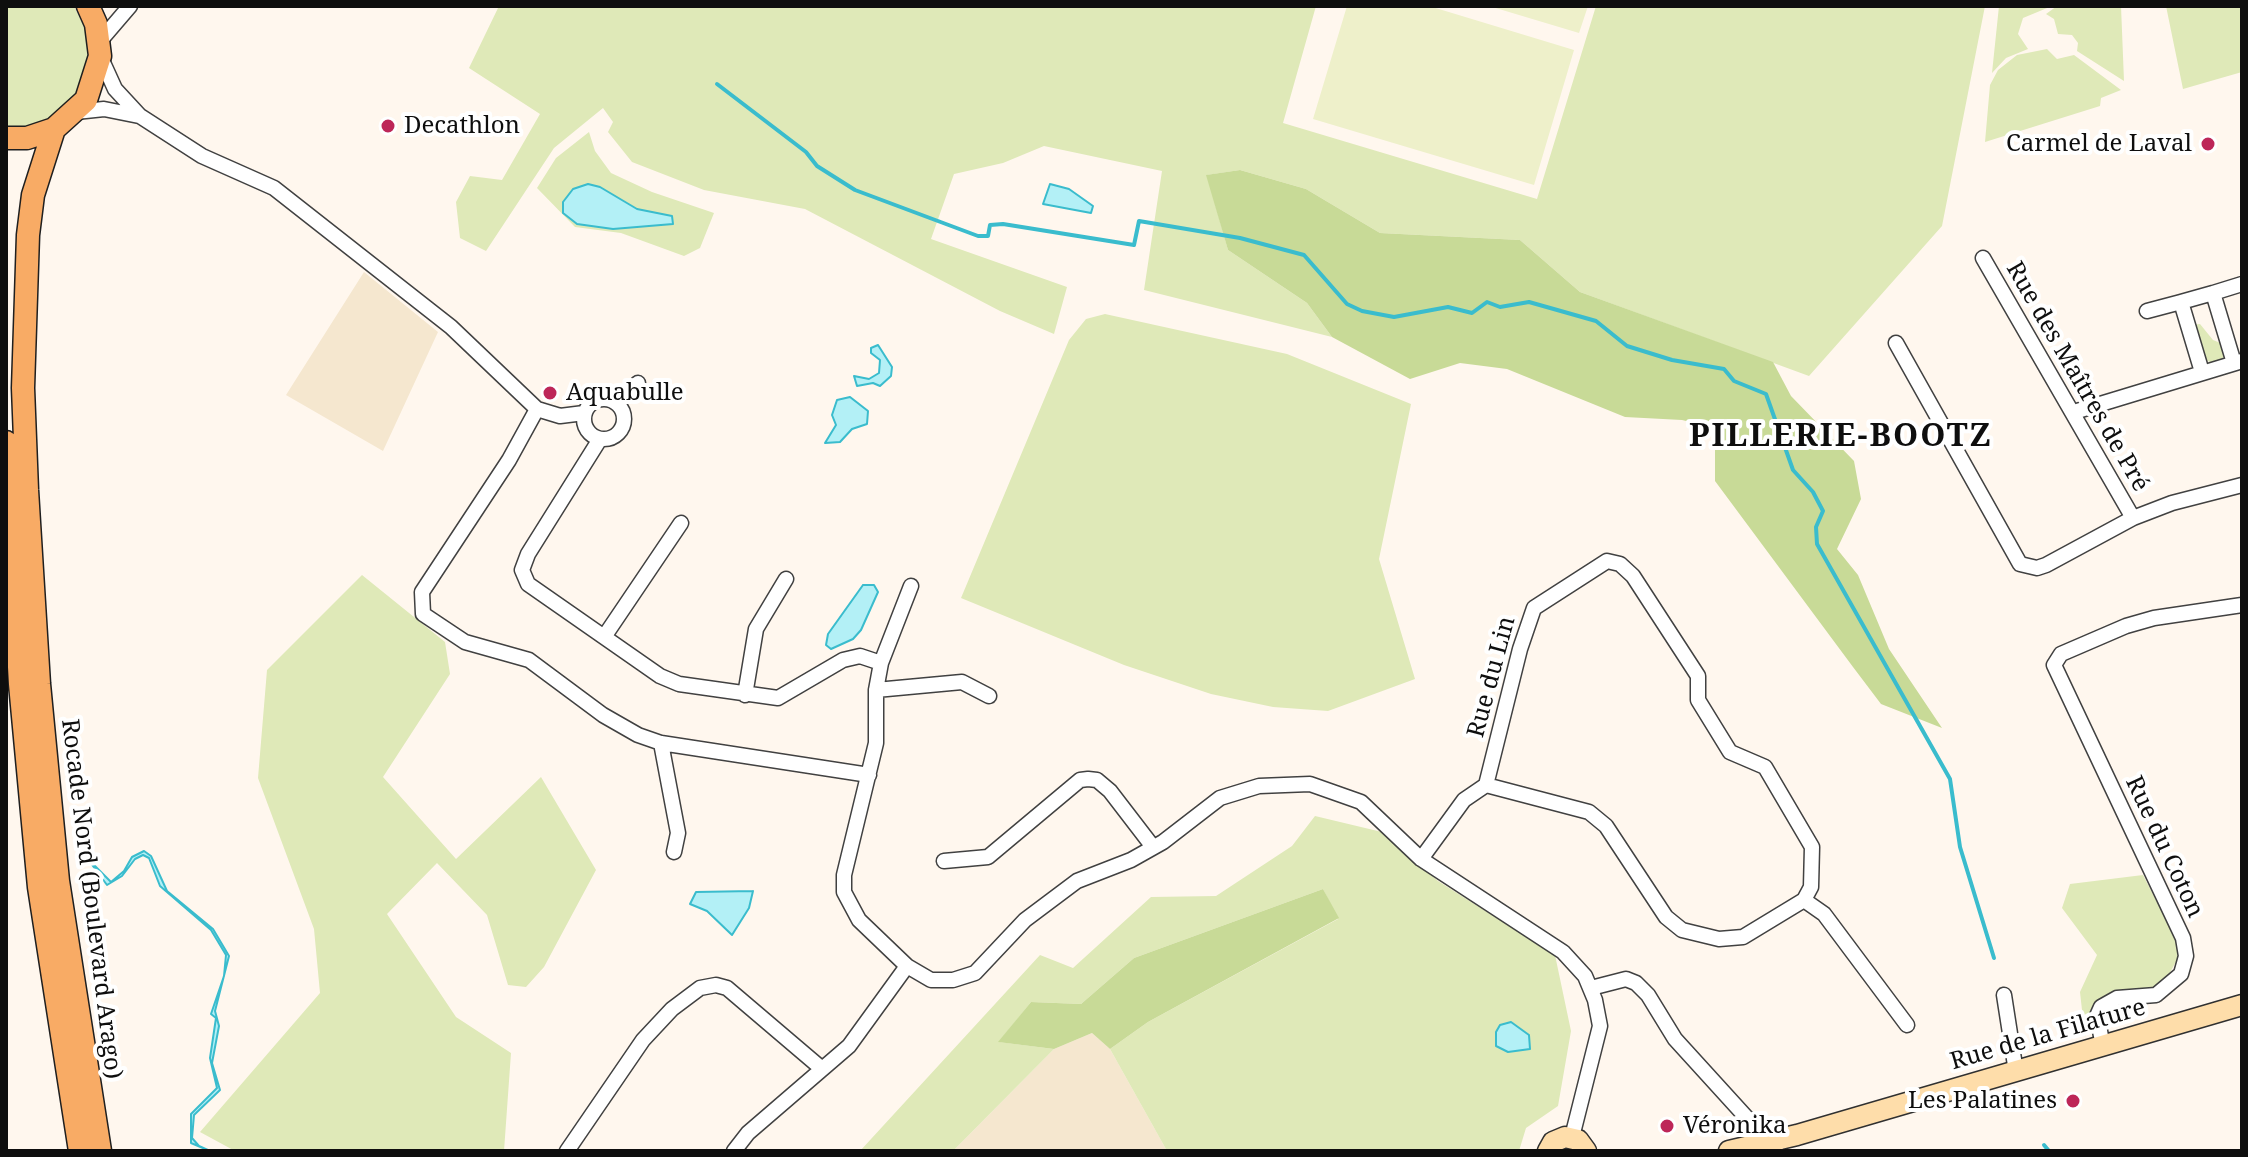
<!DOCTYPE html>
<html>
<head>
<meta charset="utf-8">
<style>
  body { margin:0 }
  #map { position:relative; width:2248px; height:1157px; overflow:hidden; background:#fff7ee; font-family:"Noto Serif",serif }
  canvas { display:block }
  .frame { position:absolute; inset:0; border:8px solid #0e0e0e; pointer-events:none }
</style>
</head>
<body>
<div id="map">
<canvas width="2248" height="1157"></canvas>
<div class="frame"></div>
</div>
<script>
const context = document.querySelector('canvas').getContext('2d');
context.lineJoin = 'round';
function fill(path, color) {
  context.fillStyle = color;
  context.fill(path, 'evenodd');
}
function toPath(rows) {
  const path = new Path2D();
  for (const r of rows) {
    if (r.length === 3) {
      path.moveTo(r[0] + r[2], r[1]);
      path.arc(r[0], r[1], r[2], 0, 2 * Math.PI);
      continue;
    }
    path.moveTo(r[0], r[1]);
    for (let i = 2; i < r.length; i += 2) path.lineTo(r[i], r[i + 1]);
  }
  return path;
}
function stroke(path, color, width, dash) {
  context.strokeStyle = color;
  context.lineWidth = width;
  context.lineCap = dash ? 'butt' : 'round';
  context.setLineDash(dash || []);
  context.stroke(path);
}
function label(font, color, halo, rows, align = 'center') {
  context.font = font + ' "Noto Serif",serif';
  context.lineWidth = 8;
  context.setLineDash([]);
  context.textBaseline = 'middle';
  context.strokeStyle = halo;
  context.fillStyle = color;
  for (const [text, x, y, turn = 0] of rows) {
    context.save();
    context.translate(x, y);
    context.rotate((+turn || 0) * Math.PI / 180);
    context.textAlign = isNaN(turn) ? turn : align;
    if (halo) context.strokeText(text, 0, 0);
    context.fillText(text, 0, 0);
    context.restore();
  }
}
fill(toPath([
  [364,272,438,332,383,451,286,395],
  [1092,1033,1110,1049,1167,1151,953,1151,1054,1049]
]), '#f5e7cf');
fill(toPath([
  [6,6,74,6,90,39,90,66,81,91,63,112,40,126,6,129],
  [499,6,1316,6,1283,123,1537,199,1596,6,1985,6,1942,226,1809,376,1580,292,1520,240,1380,233,1306,189,1240,170,1207,175,1228,250,1307,303,1332,337,1144,290,1162,171,1044,146,1003,163,954,174,931,239,1067,287,1054,334,1000,311,805,209,704,190,632,162,608,132,613,122,603,108,554,148,486,251,460,238,456,202,470,176,502,180,540,114,469,68],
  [1999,6,2052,6,2023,18,2018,34,2028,49,2006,58,1992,73],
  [2057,6,2121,6,2124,81,2077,51,2078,43,2072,35,2058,34,2054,19,2046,14],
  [2166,6,2242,6,2242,72,2183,89],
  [2047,49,2057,59,2074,55,2121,90,2101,98,2100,106,1985,142,1990,85,1998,70,2017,55],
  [589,132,595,151,611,173,652,192,714,213,700,248,684,256,621,233,575,227,537,188,556,158],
  [1105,314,1287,354,1411,404,1379,559,1415,679,1328,711,1273,707,1211,694,1124,665,961,598,1069,340,1086,319],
  [2200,324,2213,340,2223,344,2226,354,2221,361,2212,363,2204,359,2193,325],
  [362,575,445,642,450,674,383,777,456,859,541,777,596,870,544,967,526,987,508,985,487,915,437,863,387,914,456,1017,511,1053,504,1151,235,1151,200,1132,320,993,314,929,258,778,267,670],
  [1315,816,1386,833,1438,881,1555,955,1571,1031,1558,1106,1526,1128,1519,1151,1167,1151,1110,1049,1148,1022,1338,919,1323,889,1134,958,1081,1004,1031,1002,999,1042,1054,1049,953,1151,860,1151,1040,955,1073,968,1151,897,1216,896,1292,846],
  [2143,875,2176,939,2178,958,2168,976,2153,988,2115,991,2105,996,2090,1017,2085,1037,2080,992,2097,955,2062,908,2070,884]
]), '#dfe9b8');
fill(toPath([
  [1240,170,1306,189,1380,233,1520,240,1580,292,1773,362,1791,396,1854,461,1861,499,1837,549,1858,575,1889,649,1942,728,1881,704,1853,667,1715,481,1715,428,1682,420,1625,417,1507,369,1460,363,1410,379,1332,337,1307,303,1228,250,1206,175],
  [1323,889,1339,918,1148,1022,1110,1049,1092,1033,1054,1049,998,1042,1031,1002,1081,1004,1134,958]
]), '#c8da97');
fill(toPath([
  [1347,6,1429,6,1574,50,1534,185,1313,119],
  [1489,6,1588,6,1579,33]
]), '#eef0ca');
const water = toPath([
  [588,184,600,187,637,209,672,216,673,224,613,229,577,224,563,213,563,202,573,189,588,184],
  [1050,184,1069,189,1093,206,1091,213,1043,204,1050,184],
  [878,345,892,367,891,376,880,386,873,383,857,386,854,376,869,379,879,373,880,360,871,353,871,348,878,345],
  [850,397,868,411,867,424,852,429,840,442,825,443,836,425,832,415,837,400,850,397],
  [863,585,874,585,878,592,861,630,853,639,831,649,826,645,828,634,863,585],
  [144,851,151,856,167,891,213,929,229,956,215,1011,219,1026,212,1063,220,1090,194,1115,192,1138,199,1146,210,1151,191,1143,191,1114,217,1088,210,1058,216,1018,211,1014,224,976,226,955,211,930,160,886,149,858,143,855,135,859,122,876,107,885,87,858,111,882,124,871,132,857,144,851],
  [753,891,749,908,732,935,707,911,690,904,696,892,753,891],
  [1511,1022,1529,1035,1530,1049,1508,1052,1496,1046,1496,1032,1500,1025,1511,1022]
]);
fill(water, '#b3f0f6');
stroke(water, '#3abccd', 2);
stroke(toPath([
  [717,84,806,152,817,166,855,190,978,236,988,236,990,225,1003,224,1134,245,1139,221,1240,238,1304,255,1347,304,1362,311,1394,317,1448,307,1472,313,1487,302,1500,307,1529,302,1596,321,1627,346,1672,360,1724,369,1734,381,1766,394,1793,470,1813,492,1823,511,1816,527,1817,544,1950,779,1960,847,1994,958],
  [2044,1145,2049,1151]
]), '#3abccd', 4);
const street = toPath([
  [100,41,130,6],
  [100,56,115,89,140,116,202,156,274,188,451,327,537,409,560,416,584,413],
  [76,112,104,109,139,116],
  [1983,258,2133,518],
  [2213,293,2242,284],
  [2147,311,2181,302],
  [1896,343,2020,564,2037,568,2046,565,2133,518,2172,503,2242,485],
  [2202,372,2181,302,2213,293,2234,363],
  [604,419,20],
  [617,403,638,383],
  [537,409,509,460,422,592,423,614,465,642,529,660,603,715,638,735,661,743,869,775],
  [2074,412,2242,361],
  [600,439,528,554,522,570,528,584,660,676,679,684,778,698,843,660,860,656,881,663],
  [911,586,881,663,876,690,876,743,844,875,844,892,859,920,907,966,931,980,953,980,975,973,1025,920,1077,881,1131,860,1163,842,1220,798,1259,786,1310,784,1361,802,1421,859,1563,952,1585,976,1595,1000,1600,1026,1572,1137],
  [604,637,681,523],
  [876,690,962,682,989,696],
  [745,695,756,629,786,579],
  [661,743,678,833,674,852],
  [1421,859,1464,800,1486,785,1520,649,1534,608,1607,561,1620,564,1633,576,1698,676,1698,700,1730,752,1765,767,1812,847,1811,887,1804,900,1743,937,1719,939,1682,930,1666,917,1606,826,1589,812,1486,785],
  [944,861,988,857,1080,780,1088,779,1097,780,1110,791,1153,847],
  [1804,900,1824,914,1907,1025],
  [1591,988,1626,979,1636,983,1648,995,1675,1039,1746,1117,1769,1135,1776,1151],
  [2004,995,2016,1072],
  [2103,1046,2097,1016,2101,1007,2117,998,2156,995,2181,974,2186,956,2183,938,2054,665,2061,654,2126,626,2154,618,2242,605],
  [567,1151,643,1040,672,1009,700,988,716,985,727,988,821,1068],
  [734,1151,748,1133,849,1046,907,966]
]);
const secondary = toPath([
  [1548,1151,1553,1142,1565,1137,1578,1140,1586,1151],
  [1729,1151,1797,1135,2242,1005]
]);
const primary = toPath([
  [54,129,33,195,28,235,23,388,27,490,39,684,58,881,100,1151],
  [6,138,27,138,54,129,86,100,100,56,96,24,88,6],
  [6,442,20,684,39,887,80,1151]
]);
stroke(street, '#414141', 17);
stroke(secondary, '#303030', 23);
stroke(primary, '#1f1f1f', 25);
stroke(street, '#fff', 14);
stroke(secondary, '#feddaa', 20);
stroke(primary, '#f8ab65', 22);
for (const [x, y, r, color] of [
  [388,126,8,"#bd2658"],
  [2208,144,8,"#bd2658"],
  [550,393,8,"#bd2658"],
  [2073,1101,8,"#bd2658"],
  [1667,1126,8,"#bd2658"]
]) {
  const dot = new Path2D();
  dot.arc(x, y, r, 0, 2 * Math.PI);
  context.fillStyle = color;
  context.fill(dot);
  stroke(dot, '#fff', 3);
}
label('24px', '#0e0e0e', '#fff', [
  ["Decathlon",404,126],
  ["Carmel de Laval",2192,144,"right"],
  ["Aquabulle",566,393],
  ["Les Palatines",2057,1101,"right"],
  ["Véronika",1683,1126]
], 'left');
label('24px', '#0e0e0e', '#fff', [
  ["Rue des Maîtres de Pré",2077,377,60],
  ["Rue du Lin",1492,677,-75],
  ["Rue du Coton",2164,847,65],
  ["Rocade Nord (Boulevard Arago)",91,899,83],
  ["Rue de la Filature",2048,1035,-16]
]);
context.letterSpacing = '2px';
label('bold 32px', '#0e0e0e', '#fff', [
  ["PILLERIE-BOOTZ",1841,437]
]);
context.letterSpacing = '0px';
</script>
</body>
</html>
